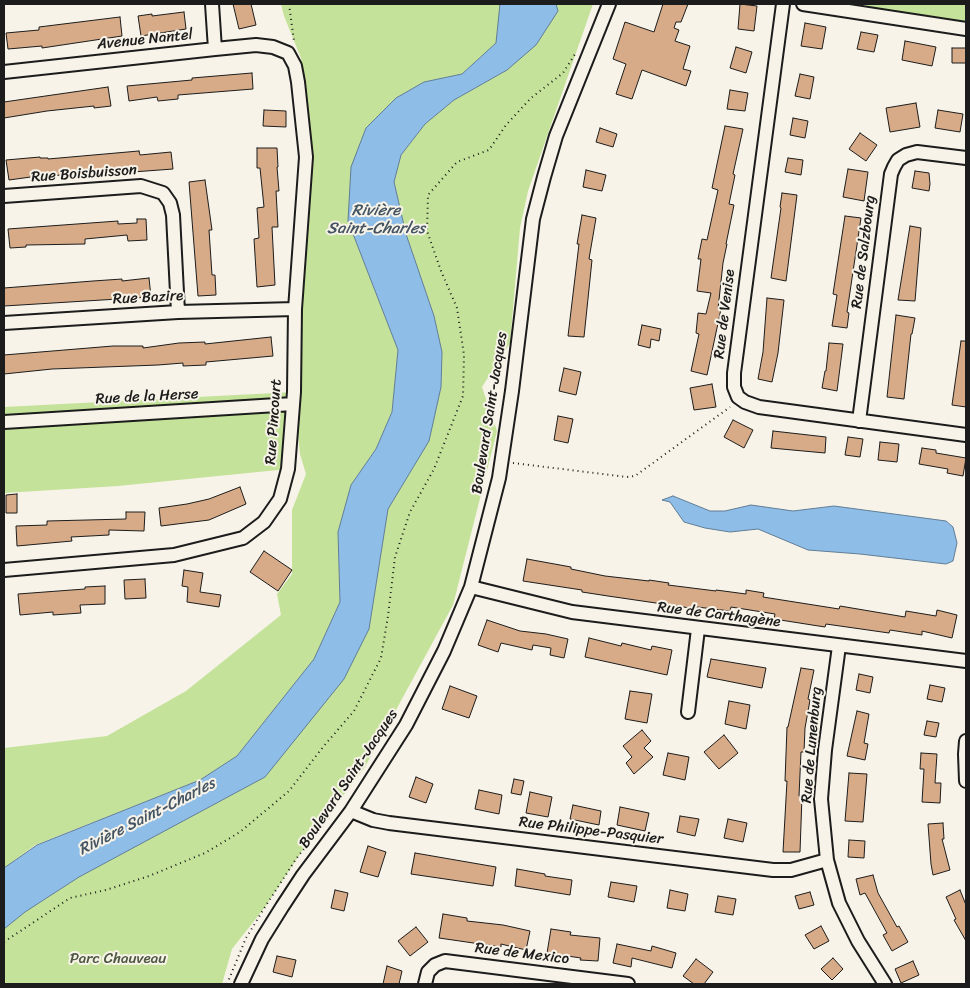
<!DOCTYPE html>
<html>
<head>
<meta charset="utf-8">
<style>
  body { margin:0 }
  #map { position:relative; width:970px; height:988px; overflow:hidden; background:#f7f3e8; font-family:Sriracha,sans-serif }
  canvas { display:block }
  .frame { position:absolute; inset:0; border:5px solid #1c1c1c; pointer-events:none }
</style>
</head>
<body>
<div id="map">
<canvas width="970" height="988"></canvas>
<div class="frame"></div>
</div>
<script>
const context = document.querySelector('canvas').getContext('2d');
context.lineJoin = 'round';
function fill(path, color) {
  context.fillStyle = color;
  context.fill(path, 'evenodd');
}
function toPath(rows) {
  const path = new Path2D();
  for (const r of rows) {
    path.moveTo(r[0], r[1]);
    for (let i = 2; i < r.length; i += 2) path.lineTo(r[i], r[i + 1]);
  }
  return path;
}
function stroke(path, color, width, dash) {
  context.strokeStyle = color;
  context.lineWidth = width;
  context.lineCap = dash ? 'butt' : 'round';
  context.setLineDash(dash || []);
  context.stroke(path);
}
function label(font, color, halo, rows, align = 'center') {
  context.font = font + ' Sriracha,sans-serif';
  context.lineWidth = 4;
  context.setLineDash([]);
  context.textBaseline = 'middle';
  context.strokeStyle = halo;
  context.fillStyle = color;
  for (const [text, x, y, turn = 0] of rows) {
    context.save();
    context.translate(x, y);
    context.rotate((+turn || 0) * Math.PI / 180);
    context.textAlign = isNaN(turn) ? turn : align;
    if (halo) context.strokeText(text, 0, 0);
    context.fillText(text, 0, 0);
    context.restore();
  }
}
fill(toPath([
  [281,4,500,4,501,8,496,43,462,74,424,82,396,98,366,128,348,221,398,350,392,412,376,449,351,485,338,532,340,602,314,659,237,756,200,780,35,845,4,868,4,748,107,736,186,691,281,615,277,594,292,574,292,510,306,474,300,454,294,396,288,469,118,486,4,493,4,407,294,392,313,162,301,58,284,16],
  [556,4,593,4,528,191,520,228,510,343,482,387,497,431,453,605,365,767,310,839,265,907,232,949,222,984,4,984,4,929,25,912,79,877,265,777,369,629,388,509,429,440,441,387,442,352,434,316,406,234,394,182,401,155,425,124,454,100,507,70,558,11],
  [866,4,966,4,966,29,865,13]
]), '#c4e299');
const water = toPath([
  [500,4,556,4,558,11,536,45,507,70,454,100,425,124,401,155,394,182,406,234,434,316,442,352,441,387,429,441,388,509,369,629,344,679,265,777,79,877,25,912,4,929,4,868,37,845,200,780,237,756,314,659,340,602,338,532,351,485,376,449,392,412,398,350,348,221,351,167,366,128,396,98,424,82,462,74,496,43,500,4],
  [673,496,710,511,725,511,751,505,793,511,834,506,946,521,953,527,957,543,953,561,946,564,860,554,808,550,758,529,730,532,705,528,684,522,670,502,662,500,673,496]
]);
fill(water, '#8ebde8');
stroke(water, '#607d96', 1);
const building = toPath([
  [233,4,251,4,256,25,239,29,233,4],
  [663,4,688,4,681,22,676,22,674,28,679,30,675,41,690,46,683,69,691,71,686,86,642,70,632,99,616,94,626,64,613,59,625,22,654,32,663,4],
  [740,4,757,6,754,31,738,29,740,4],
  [184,12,186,29,141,36,138,16,152,14,152,16,184,12],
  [120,17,122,36,42,48,42,46,8,49,6,33,39,30,39,27,120,17],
  [805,23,826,27,822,49,801,46,805,23],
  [861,32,878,35,874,52,857,49,861,32],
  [905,41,936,47,932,66,902,60,905,41],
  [736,47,752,52,746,73,730,68,736,47],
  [952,48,966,48,966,63,952,63,952,48],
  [252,73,253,89,178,95,178,99,158,101,157,97,129,101,127,86,192,80,192,78,252,73],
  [800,74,814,77,810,99,795,96,800,74],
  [108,87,111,106,94,108,94,106,47,111,4,118,4,102,108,87],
  [730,90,748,93,745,111,727,109,730,90],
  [916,103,920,127,890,132,886,108,916,103],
  [264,110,286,111,286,127,263,126,264,110],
  [938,110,963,114,960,132,935,128,938,110],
  [793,118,808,121,805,138,790,135,793,118],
  [725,126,743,129,733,174,735,175,729,204,734,205,726,244,727,244,723,263,718,309,721,309,707,375,691,371,699,334,696,333,698,313,706,314,711,293,697,291,701,259,698,259,702,239,707,240,718,190,712,188,725,126],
  [600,128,617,134,613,147,596,142,600,128],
  [860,133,877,145,866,161,849,149,860,133],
  [257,148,277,148,278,167,277,167,279,191,276,191,278,227,272,227,275,285,257,287,254,239,259,238,257,208,264,207,260,168,257,168,257,148],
  [139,151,140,155,171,152,173,169,65,177,65,175,38,176,9,180,6,160,40,157,40,158,48,158,48,159,139,151],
  [788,158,803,160,801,175,785,172,788,158],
  [848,169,868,172,864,201,843,197,848,169],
  [586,170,606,175,602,191,583,187,586,170],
  [915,171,929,173,930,184,929,191,912,188,915,171],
  [205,180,212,230,209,230,212,275,215,275,216,295,198,296,189,182,205,180],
  [782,193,797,195,786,281,771,278,781,208,780,207,782,193],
  [582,215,596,218,589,259,592,260,584,337,568,336,579,244,577,244,582,215],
  [845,216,861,218,847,312,849,313,847,328,832,326,837,295,833,294,845,216],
  [137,219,146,219,147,240,128,241,127,235,85,239,85,244,26,245,26,247,10,248,8,229,118,221,118,224,137,223,137,219],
  [910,226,921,228,915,301,898,300,910,226],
  [149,278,151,297,4,306,4,288,93,281,122,279,122,281,149,278],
  [767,298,784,300,778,353,772,382,758,379,763,352,767,298],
  [896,315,915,318,912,334,911,334,904,399,887,397,896,315],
  [642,325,661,329,659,341,651,339,650,348,638,345,642,325],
  [271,337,273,356,206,362,206,365,183,366,183,363,158,365,52,369,4,374,4,355,113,346,143,346,143,348,179,343,205,342,205,344,271,337],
  [961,341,966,341,966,407,952,405,961,341],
  [829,343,843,344,837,391,822,388,825,371,826,371,829,343],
  [564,368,581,372,576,395,559,391,564,368],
  [712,384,716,407,694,410,690,388,712,384],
  [558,416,573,419,568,443,554,440,558,416],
  [733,420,753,430,744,448,724,437,733,420],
  [773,431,826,437,825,453,771,448,773,431],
  [848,437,863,439,860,457,845,455,848,437],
  [880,442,899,444,897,462,878,460,880,442],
  [922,448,936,450,936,453,966,458,963,476,947,473,948,469,919,464,922,448],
  [240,487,246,504,209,520,161,526,159,508,187,504,209,499,240,487],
  [17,494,17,513,6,513,6,495,17,494],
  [126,512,145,512,144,531,109,530,109,535,71,537,72,541,17,546,16,526,47,525,47,521,126,519,126,512],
  [264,551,292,570,278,591,250,572,264,551],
  [527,559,571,567,571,569,605,576,649,581,649,580,669,583,668,585,716,591,716,590,746,594,746,590,764,593,763,597,839,609,840,606,905,617,906,611,936,616,937,610,957,615,952,638,922,631,922,635,890,630,889,633,826,624,825,627,774,619,775,614,731,607,730,611,697,607,697,609,608,596,582,592,582,590,523,581,527,559],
  [184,570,203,573,200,592,221,595,219,607,187,602,188,587,182,586,184,570],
  [145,579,146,598,125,599,124,580,145,579],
  [105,586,105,604,80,605,81,613,53,615,53,612,20,615,18,594,85,589,85,587,105,586],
  [487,620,520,631,546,634,568,639,564,658,550,655,551,648,533,645,532,650,501,643,498,652,478,645,487,620],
  [589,638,621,646,622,643,651,650,652,646,672,650,667,675,585,657,589,638],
  [711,659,766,668,762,688,707,677,711,659],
  [801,668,814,670,808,699,810,700,805,728,804,752,801,752,799,796,802,796,800,852,783,852,787,781,785,781,787,727,788,727,801,668],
  [859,674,873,677,870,693,856,690,859,674],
  [930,685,945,688,942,702,927,699,930,685],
  [450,686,477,696,469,718,442,709,450,686],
  [630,691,652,694,647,723,625,719,630,691],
  [729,701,750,705,746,729,725,724,729,701],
  [857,711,869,714,864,743,868,744,865,760,847,756,857,711],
  [927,721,939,723,936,737,924,735,927,721],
  [642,730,651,741,644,748,653,757,634,774,626,763,632,757,623,746,642,730],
  [724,735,738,753,719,769,704,752,724,735],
  [668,753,689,757,685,780,663,775,668,753],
  [921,753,937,754,935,783,941,783,940,803,922,802,924,769,920,769,921,753],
  [849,773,867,774,863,822,845,821,849,773],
  [416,777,433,784,426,803,409,797,416,777],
  [514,779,524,781,521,795,511,793,514,779],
  [479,790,502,795,499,814,475,809,479,790],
  [530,792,552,797,548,817,526,813,530,792],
  [573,805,601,811,599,825,570,819,573,805],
  [620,807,649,813,645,831,617,825,620,807],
  [680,816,699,819,695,836,677,832,680,816],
  [728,819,747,823,743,842,724,838,728,819],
  [943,823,944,839,942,839,950,870,933,875,931,864,928,824,943,823],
  [849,840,865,841,864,858,848,857,849,840],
  [368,846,386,852,378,877,360,872,368,846],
  [415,853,496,867,493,886,411,874,415,853],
  [517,869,545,874,545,876,572,880,570,895,515,886,517,869],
  [873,875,878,893,897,927,899,926,908,942,892,951,883,935,887,933,865,893,860,895,856,879,873,875],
  [611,882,637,886,634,902,608,897,611,882],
  [335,890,348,893,344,911,331,908,335,890],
  [670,890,688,894,685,911,667,908,670,890],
  [960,890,966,905,966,941,954,920,956,919,946,897,960,890],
  [810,892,814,905,799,909,795,896,810,892],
  [718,896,736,899,733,915,715,912,718,896],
  [443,914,467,918,467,921,503,925,530,931,526,950,501,944,501,947,439,938,443,914],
  [821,926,829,941,814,949,805,935,821,926],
  [416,927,428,942,410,956,398,941,416,927],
  [551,929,571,932,570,935,600,938,598,961,580,960,581,958,547,953,551,929],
  [617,944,651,951,652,946,676,953,672,968,632,958,631,967,613,963,617,944],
  [277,956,296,960,292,977,273,972,277,956],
  [833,958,843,969,832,980,821,969,833,958],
  [696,959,713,972,704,984,694,984,683,976,696,959],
  [913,961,919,975,901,983,895,969,913,961],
  [387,966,402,971,399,984,383,984,387,966]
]);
fill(building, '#d7ab88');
stroke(building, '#1c1c1c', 1);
const minor = toPath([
  [212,4,215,49],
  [783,4,734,373,734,387,738,397,745,402,759,407,966,435],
  [803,4,966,29],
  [4,72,215,49,256,45,273,47,288,53,295,66,298,82,306,157,295,309,294,392,288,469,280,499,264,522,243,538,174,555,4,570],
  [4,196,141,186,163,193,170,203,173,215,178,312],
  [4,323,178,312,295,309],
  [859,421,891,174,894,167,898,160,906,155,917,152,966,158],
  [4,422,293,404],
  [471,587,572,612,966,661],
  [839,646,825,750,821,799,827,860,839,903,858,941,885,984],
  [688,712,698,629],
  [966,741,965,754,966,781],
  [351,811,373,820,389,823,773,870,791,870,827,860],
  [241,984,262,939,282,907,303,875,351,811,406,725,444,651,471,587,499,478,512,391,533,219,544,177,556,136,609,4],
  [425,984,428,972,435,965,445,961,628,984]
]);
stroke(minor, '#1c1c1c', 16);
stroke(toPath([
  [289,4,294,41,293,43],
  [513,463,627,477,635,476,730,407],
  [4,942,70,898,106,890,149,876,205,853,240,832,289,791,323,747,354,711,381,658,388,616,395,557,410,512,434,469,463,396,464,355,457,308,441,271,427,231,428,195,457,162,489,150,506,125,531,98,563,73,575,54],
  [227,984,246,938,265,907,296,859,331,815]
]), '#1c1c1c', 2, [1, 4]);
stroke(minor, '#f7f3e8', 12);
label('15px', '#1c1c1c', '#f7f3e8', [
  ["Avenue Nantel",145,40,-6],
  ["Rue Boisbuisson",84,174,-4],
  ["Rue de Salzbourg",864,252,-83],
  ["Rue Bazire",148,298,-3],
  ["Rue de Venise",725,314,-83],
  ["Rue de la Herse",147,397,-3],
  ["Boulevard Saint-Jacques",490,413,-81],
  ["Rue Pincourt",274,422,-86],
  ["Rue de Carthagène",719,615,7],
  ["Rue de Lunenburg",812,745,-85],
  ["Boulevard Saint-Jacques",349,779,-56],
  ["Rue Philippe-Pasquier",591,831,7],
  ["Rue de Mexico",522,954,7]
]);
label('15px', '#4e5742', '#f7f3e8', [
  ["Parc Chauveau",118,959]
]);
label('italic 16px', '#445463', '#f7f3e8', [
  ["Rivière",376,211],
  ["Saint-Charles",376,229],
  ["Rivière Saint-Charles",147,817,-27]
]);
</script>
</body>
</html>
